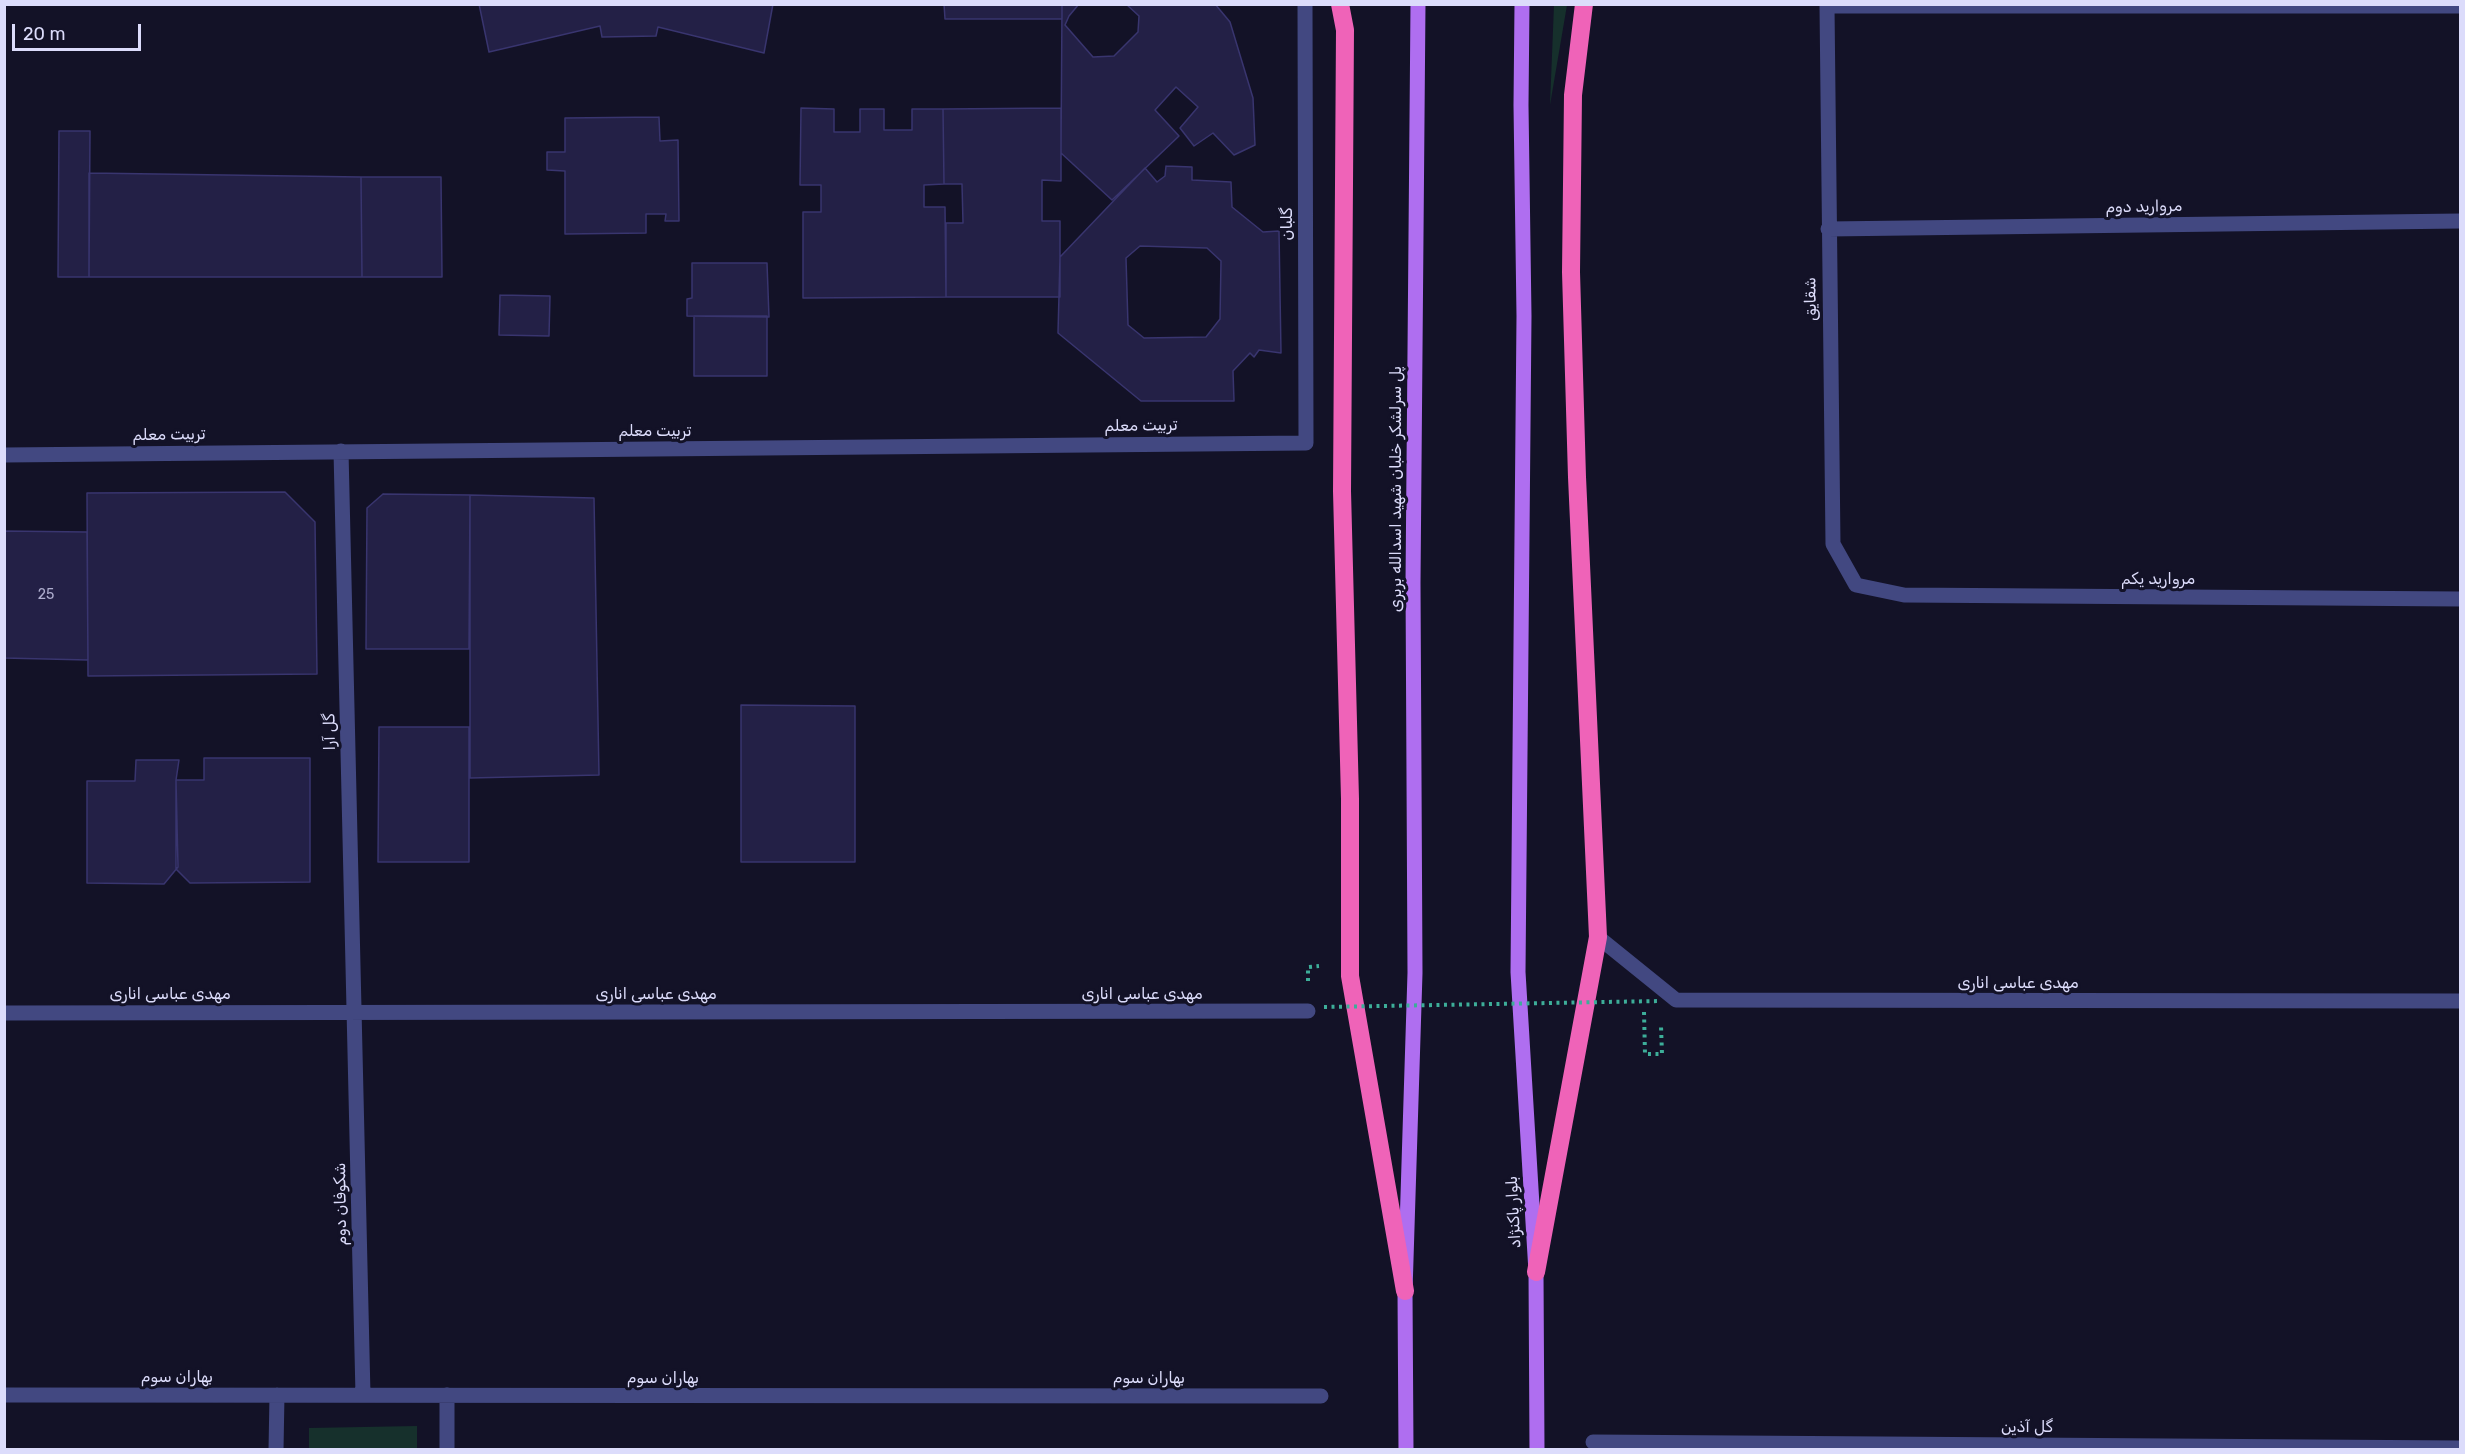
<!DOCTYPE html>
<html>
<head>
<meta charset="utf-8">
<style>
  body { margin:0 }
  #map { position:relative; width:2465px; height:1454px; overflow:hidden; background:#131227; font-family:Rubik,sans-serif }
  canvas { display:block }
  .frame { position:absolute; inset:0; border:6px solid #dcdcfb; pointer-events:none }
  .scale { position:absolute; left:12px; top:24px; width:129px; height:27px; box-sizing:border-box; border:3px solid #dcdcfb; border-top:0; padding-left:8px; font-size:18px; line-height:21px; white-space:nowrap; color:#dcdcfb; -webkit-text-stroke:4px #131227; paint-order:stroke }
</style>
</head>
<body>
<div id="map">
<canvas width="2465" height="1454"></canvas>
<div class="frame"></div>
<div class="scale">20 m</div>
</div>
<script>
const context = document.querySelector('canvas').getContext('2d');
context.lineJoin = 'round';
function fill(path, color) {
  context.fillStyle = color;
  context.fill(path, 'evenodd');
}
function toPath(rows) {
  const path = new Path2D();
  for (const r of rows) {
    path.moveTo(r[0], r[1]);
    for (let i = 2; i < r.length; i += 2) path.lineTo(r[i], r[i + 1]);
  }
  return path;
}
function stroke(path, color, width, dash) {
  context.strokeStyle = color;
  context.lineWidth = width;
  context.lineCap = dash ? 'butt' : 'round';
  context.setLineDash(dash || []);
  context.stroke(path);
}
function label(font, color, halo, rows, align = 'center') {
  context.font = font + ' Rubik,Cairo,sans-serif';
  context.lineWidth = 6;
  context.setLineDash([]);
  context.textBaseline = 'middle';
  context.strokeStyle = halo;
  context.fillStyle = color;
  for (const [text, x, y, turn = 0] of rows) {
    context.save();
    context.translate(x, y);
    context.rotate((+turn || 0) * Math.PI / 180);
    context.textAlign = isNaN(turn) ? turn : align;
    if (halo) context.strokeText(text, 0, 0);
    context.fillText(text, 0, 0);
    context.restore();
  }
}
fill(toPath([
  [1554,5,1567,5,1550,105],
  [417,1426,417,1449,309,1449,309,1428]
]), '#16302c');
const building = toPath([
  [479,4,773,4,764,53,658,27,656,36,602,37,600,26,489,52,479,4],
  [944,4,1062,4,1062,19,945,19,944,4],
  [1062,4,1079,4,1069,16,1065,25,1093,57,1114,56,1138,32,1139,16,1126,4,1215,4,1230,22,1253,98,1255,145,1234,155,1213,133,1194,146,1180,128,1198,107,1176,87,1155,110,1179,136,1112,200,1061,153,1062,4],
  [801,108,834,109,834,132,860,132,860,109,884,109,884,130,912,130,912,109,943,109,944,184,924,185,924,207,945,207,946,297,803,298,803,212,821,212,821,185,800,185,801,108],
  [1061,108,1061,181,1042,180,1042,221,1060,221,1060,297,946,297,946,223,963,223,962,184,944,184,943,109,1061,108],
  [659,117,660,141,678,140,679,221,665,221,666,214,646,214,646,233,565,234,565,171,547,170,547,152,565,152,565,118,659,117],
  [59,131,90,131,89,277,58,277,59,131],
  [1166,166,1192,167,1192,180,1231,182,1232,207,1263,232,1279,231,1281,353,1259,350,1254,357,1250,353,1233,371,1234,401,1141,401,1058,333,1060,257,1145,168,1157,182,1165,176,1166,166],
  [1140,246,1207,248,1221,261,1220,319,1206,337,1144,338,1128,325,1126,258,1140,246],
  [89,173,361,177,362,277,89,277,89,173],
  [361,177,441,177,442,277,362,277,361,177],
  [692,263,767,263,769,317,687,316,687,299,692,298,692,263],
  [500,295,550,296,549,336,499,335,500,295],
  [694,316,767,316,767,376,694,376,694,316],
  [285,492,315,522,317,674,88,676,87,493,285,492],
  [383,494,470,495,469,649,366,649,367,508,383,494],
  [470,495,594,498,599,775,470,778,470,495],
  [4,531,87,532,88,660,4,658,4,531],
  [741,705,855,706,855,862,741,862,741,705],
  [379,727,469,727,469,862,378,862,379,727],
  [204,758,310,758,310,882,190,883,176,869,176,780,204,780,204,758],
  [136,760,179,760,176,780,178,867,164,884,87,883,87,781,135,781,136,760]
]);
fill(building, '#232046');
stroke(building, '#39356f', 1.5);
stroke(toPath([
  [1308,981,1308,967,1319,966],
  [1644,1012,1645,1054,1662,1054,1661,1026]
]), '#3dae99', 4, [3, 4.5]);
stroke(toPath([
  [2460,6,1827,6,1833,544,1856,585,1904,595,2460,599],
  [1828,229,2460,221],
  [341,451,363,1395],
  [4,455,1306,443,1305,4],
  [1598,937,1676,1000,2460,1001],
  [4,1013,1308,1011],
  [4,1395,1321,1396],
  [447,1395,447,1450],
  [1593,1442,2460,1448],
  [276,1450,277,1395]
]), '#424881', 15);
stroke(toPath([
  [1522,4,1521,105,1524,316,1518,972,1536,1272,1537,1450],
  [1406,1450,1405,1291,1415,973,1413,582,1418,4]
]), '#af6ef0', 15);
stroke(toPath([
  [1340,4,1345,30,1342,491,1350,799,1350,976,1405,1291],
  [1536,1272,1598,937,1577,477,1571,272,1573,95,1584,4]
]), '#ef63b8', 18);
stroke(toPath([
  [1324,1007,1661,1001]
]), '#3dae99', 4, [3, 4.5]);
label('14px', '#aeadce', null, [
  ["25",46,595]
]);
label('16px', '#dcdcfb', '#131227', [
  ["مروارید دوم",2144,207,-1],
  ["گلبان",1287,224,-90],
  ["شقایق",1811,299,-91],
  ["تربیت معلم",1141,426,-1],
  ["تربیت معلم",655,431],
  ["تربیت معلم",169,435,-1],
  ["پل سرلشکر خلبان شهید اسدالله بربری",1396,489,-90],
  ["مروارید یکم",2158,579],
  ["گل آرا",330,732,-91],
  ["مهدی عباسی اناری",2018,983],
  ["مهدی عباسی اناری",170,994],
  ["مهدی عباسی اناری",656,994],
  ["مهدی عباسی اناری",1142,994],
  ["شکوفان دوم",341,1204,-91],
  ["بلوار پاکنژاد",1514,1212,-93],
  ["بهاران سوم",177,1377],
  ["بهاران سوم",663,1378],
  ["بهاران سوم",1149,1378],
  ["گل آذین",2027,1427]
]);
</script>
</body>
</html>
